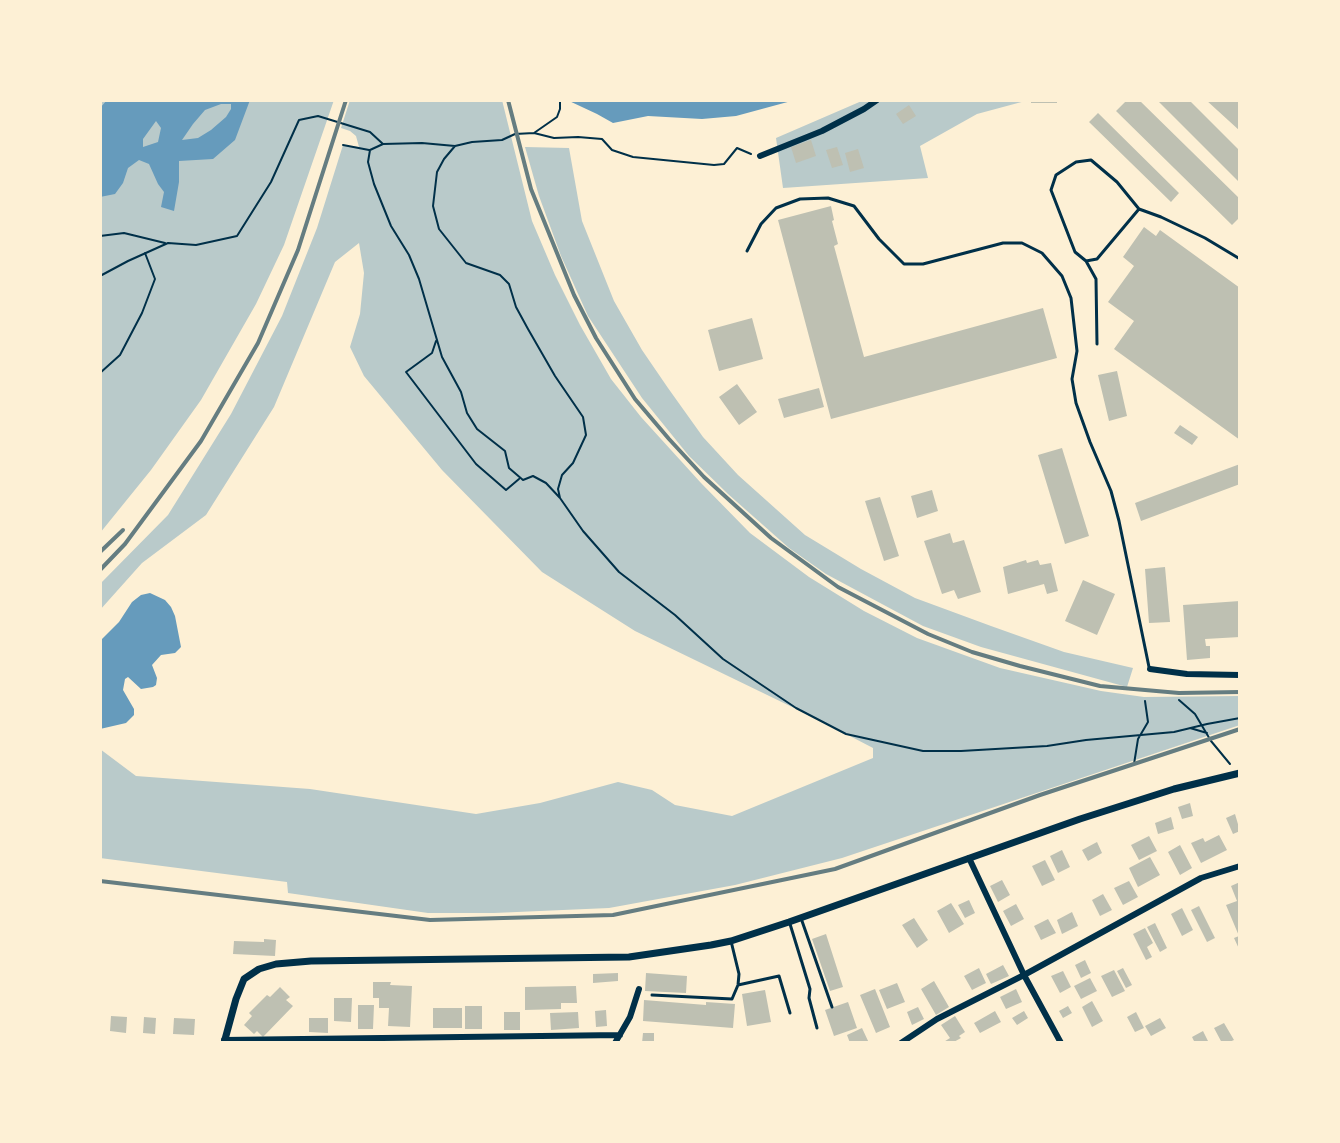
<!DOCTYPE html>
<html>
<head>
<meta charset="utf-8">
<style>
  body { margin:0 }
  #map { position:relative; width:1340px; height:1143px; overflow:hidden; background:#fdf0d5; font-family:"IBM Plex Sans",sans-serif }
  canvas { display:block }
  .frame { position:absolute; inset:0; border:102px solid #fdf0d5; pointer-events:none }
</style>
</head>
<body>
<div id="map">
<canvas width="1340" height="1143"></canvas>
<div class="frame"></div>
</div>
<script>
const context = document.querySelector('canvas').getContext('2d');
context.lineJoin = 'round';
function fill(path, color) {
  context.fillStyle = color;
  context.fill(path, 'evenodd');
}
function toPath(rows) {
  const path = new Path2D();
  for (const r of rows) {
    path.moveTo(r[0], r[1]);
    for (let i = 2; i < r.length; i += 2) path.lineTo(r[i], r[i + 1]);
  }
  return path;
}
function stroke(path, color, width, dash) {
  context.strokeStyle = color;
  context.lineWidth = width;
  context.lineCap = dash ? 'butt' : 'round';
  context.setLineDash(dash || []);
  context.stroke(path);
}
fill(toPath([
  [100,100,334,100,284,245,256,304,201,400,151,470,100,533],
  [350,100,502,100,532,221,555,275,580,325,611,379,641,417,701,483,750,533,809,577,864,611,917,638,1000,668,1101,691,1144,697,1240,696,1240,725,842,858,735,885,609,908,494,913,428,913,288,893,287,882,100,858,100,749,136,776,310,789,476,814,540,803,618,782,652,790,675,805,732,816,873,758,873,748,823,722,635,631,542,572,442,470,364,376,350,347,360,314,364,273,359,243,335,262,274,407,206,515,142,563,100,610,100,584,168,515,231,414,282,316,317,228,343,145,359,147,356,136,350,131,341,128],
  [864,100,1029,100,977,114,920,146,928,178,783,188,776,138],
  [525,147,569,148,582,221,614,301,642,350,668,388,703,437,738,475,805,535,861,569,915,598,991,626,1064,652,1133,668,1127,687,981,647,923,626,826,574,789,548,728,494,689,456,642,398,588,316,561,256,539,196]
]), '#b9caca');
fill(toPath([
  [107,100,250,100,235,140,213,159,179,161,179,182,174,211,161,207,164,192,158,184,149,164,139,160,128,168,123,183,115,194,100,197,100,108],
  [221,104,231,104,231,109,226,117,211,130,198,138,182,140,193,124,205,110],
  [156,121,161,128,158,142,143,147,143,139],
  [567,100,795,100,736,116,702,119,648,116,613,123,597,114],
  [150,593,165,600,171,607,175,616,181,647,175,653,161,655,152,665,157,678,156,685,153,687,141,689,128,677,125,679,123,690,134,709,134,715,126,723,100,729,100,641,119,622,132,602,141,595]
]), '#669bbc');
fill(toPath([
  [1031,100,1057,100,1057,103,1031,103],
  [1127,100,1139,100,1240,199,1240,217,1232,225,1116,111],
  [1157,100,1189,100,1240,151,1240,183],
  [1206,100,1240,100,1240,131],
  [909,105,916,116,903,124,896,114],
  [1098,113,1179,193,1171,202,1089,122],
  [811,140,816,156,796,163,791,147],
  [837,147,843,165,832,168,826,150],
  [858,149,864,168,850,172,845,153],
  [831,206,834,220,832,221,838,244,834,246,864,357,1043,308,1057,358,831,419,778,220],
  [1144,227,1156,236,1160,230,1240,288,1240,440,1114,349,1134,321,1108,302,1134,266,1123,257],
  [752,318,763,359,719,371,708,330],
  [1117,371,1127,416,1109,421,1098,375],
  [737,384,757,412,739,425,719,397],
  [819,388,824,407,784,418,778,399],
  [1180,425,1198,437,1192,445,1174,433],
  [1062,448,1089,536,1065,544,1038,455],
  [1240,464,1240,484,1141,521,1135,503],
  [932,490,938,511,917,518,911,496],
  [880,497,899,556,884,561,865,501],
  [950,533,953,543,964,540,981,592,958,599,954,590,942,594,924,541],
  [1026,560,1027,563,1038,560,1040,565,1051,563,1058,591,1047,594,1044,584,1008,594,1003,567],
  [1165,567,1170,622,1149,623,1145,569],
  [1083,580,1115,594,1097,635,1065,621],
  [1240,601,1240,637,1205,639,1206,646,1210,646,1210,658,1187,660,1183,605],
  [1190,803,1193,816,1182,819,1178,807],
  [1235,814,1240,831,1233,834,1226,818],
  [1171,817,1174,829,1158,834,1155,823],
  [1219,835,1227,850,1201,863,1191,843,1203,838,1205,842],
  [1149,836,1157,851,1139,860,1131,845],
  [1097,842,1102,853,1088,861,1082,850],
  [1180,845,1192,868,1180,875,1168,852],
  [1062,850,1070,867,1058,873,1050,856],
  [1150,857,1160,875,1138,887,1129,868],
  [1045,860,1055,880,1042,886,1032,866],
  [1002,880,1010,895,998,902,990,886],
  [1129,881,1138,897,1123,905,1114,888],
  [1240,882,1240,951,1234,938,1239,936,1226,905,1237,901,1231,886],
  [1103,894,1112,910,1100,916,1092,900],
  [969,900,975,913,965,918,958,905],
  [951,903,964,924,949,933,937,911],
  [1016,904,1024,919,1011,926,1003,911],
  [1199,906,1215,938,1207,942,1191,910],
  [1182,908,1193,930,1182,936,1171,914],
  [1072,912,1078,926,1062,934,1057,920],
  [914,918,928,940,917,948,902,925],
  [1048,919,1056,933,1041,940,1034,926],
  [1155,923,1167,948,1160,952,1147,927],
  [1145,928,1153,943,1147,947,1152,957,1146,960,1133,934],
  [826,934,843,987,830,991,812,939],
  [264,939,276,940,275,956,233,954,234,941,264,942],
  [1085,960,1091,973,1081,978,1075,965],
  [1003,965,1009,976,991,984,986,974],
  [979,968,986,983,972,990,964,976],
  [1123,968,1132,985,1126,988,1117,971],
  [1114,970,1125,991,1112,997,1101,976],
  [1063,971,1071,987,1060,993,1051,976],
  [618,973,618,981,593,983,593,974],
  [646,973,687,976,686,993,645,991],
  [1090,978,1097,991,1081,999,1074,986],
  [934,981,949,1007,936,1015,921,989],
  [373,982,391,982,390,985,412,986,410,1027,388,1026,389,1008,379,1008,379,998,373,998],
  [897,983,905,1002,887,1009,879,990],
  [576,986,577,1003,561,1003,561,1009,525,1010,525,987],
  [280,987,290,997,286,1000,293,1006,263,1037,257,1031,254,1034,244,1025,252,1016,249,1013,267,995,270,997],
  [875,989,890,1027,876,1033,860,995],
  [1016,989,1022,1002,1006,1009,1000,997],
  [765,990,771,1022,747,1026,742,994],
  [334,998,352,998,351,1022,334,1021],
  [644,1000,706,1005,706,1002,735,1004,733,1028,643,1021],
  [1092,1001,1103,1021,1092,1027,1082,1007],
  [848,1002,857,1028,834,1036,825,1010],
  [358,1005,374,1005,373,1029,358,1029],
  [465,1006,482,1006,482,1029,465,1029],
  [1068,1006,1072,1013,1063,1018,1059,1011],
  [918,1007,924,1019,912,1025,907,1012],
  [433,1008,462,1008,462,1028,433,1028],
  [606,1010,607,1026,596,1027,595,1011],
  [995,1011,1001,1022,980,1033,974,1023],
  [1024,1011,1028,1018,1017,1025,1012,1018],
  [504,1012,520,1012,520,1030,504,1030],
  [578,1012,579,1028,551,1030,550,1013],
  [1136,1012,1144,1028,1135,1032,1127,1017],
  [111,1016,127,1017,126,1033,110,1031],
  [955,1016,965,1032,959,1036,961,1038,952,1043,942,1043,950,1038,941,1025],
  [144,1017,156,1018,155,1034,143,1033],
  [174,1018,195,1019,194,1035,173,1034],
  [309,1018,328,1018,328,1033,309,1032],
  [1160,1018,1166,1028,1151,1036,1145,1026],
  [1224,1023,1234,1040,1227,1043,1222,1043,1214,1028],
  [862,1028,869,1043,850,1043,847,1035],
  [1203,1031,1209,1043,1195,1043,1192,1037],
  [643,1033,654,1033,654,1043,642,1043]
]), '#bec0b2');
stroke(toPath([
  [534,133,554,138,578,137,602,139,612,150,633,157,714,165,724,164,737,148,751,154],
  [343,145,369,150],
  [455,146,422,143,383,144,370,150,368,162,374,184,391,226,409,255,419,279,442,357,461,392,467,413,477,429,505,451,509,468,523,480,533,476,546,483,560,498,583,531,619,572,675,615,723,659,796,708,846,734,923,751,961,751,1047,746,1086,740,1174,732,1207,724,1240,718],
  [100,236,124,233,165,243],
  [100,276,128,261,168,243,196,245,237,236,271,182,299,120,318,116,370,132,383,144],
  [436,341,432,353,406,372,476,464,506,490,519,479],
  [100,373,120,355,142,313,155,279,145,253],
  [560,498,558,489,562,475,573,463,586,435,583,417,555,376,528,329,516,307,509,284,500,275,466,263,439,229,433,206,437,172,444,159,455,146,472,142,502,140,515,134,534,133,557,117,560,109,560,100],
  [1179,700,1195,714,1211,741,1230,764],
  [1190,728,1207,733],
  [1134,764,1138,739,1148,722,1145,701]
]), '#003049', 2);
stroke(toPath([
  [1139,209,1097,259,1086,261,1075,252,1051,190,1056,175,1076,162,1091,160,1117,182,1139,209,1161,217,1205,238,1240,259],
  [747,251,761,224,776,208,800,199,828,198,854,206,879,239,904,264,923,264,1003,243,1022,243,1042,253,1062,276,1071,298,1077,351,1072,379,1076,403,1090,442,1111,491,1119,521,1149,667],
  [1086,261,1096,279,1097,344],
  [802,921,832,1007],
  [790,924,810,989,809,998,817,1028],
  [738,985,779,976,790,1013],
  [652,995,732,999,738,985,739,974,731,941]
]), '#003049', 3);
stroke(toPath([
  [760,156,822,131,864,109,877,100],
  [1150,669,1187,674,1240,675],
  [969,858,1024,975,1061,1043],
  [224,1040,620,1035],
  [615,1043,630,1017,639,989],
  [901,1043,937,1019,1024,975,1201,878,1240,866]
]), '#003049', 6);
stroke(toPath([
  [224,1043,236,999,244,979,259,969,276,964,311,961,629,957,711,945,731,941,789,922,1080,819,1174,789,1240,773]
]), '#003049', 7);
stroke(toPath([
  [508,100,531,189,574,295,596,338,635,399,669,439,704,477,771,538,838,587,928,634,972,652,1020,666,1100,686,1179,693,1240,692],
  [100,552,123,530],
  [100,570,125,544,201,441,258,343,298,250,346,100],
  [100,881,430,920,613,915,835,869,1040,795,1240,729]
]), '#657d81', 4);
</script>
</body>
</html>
